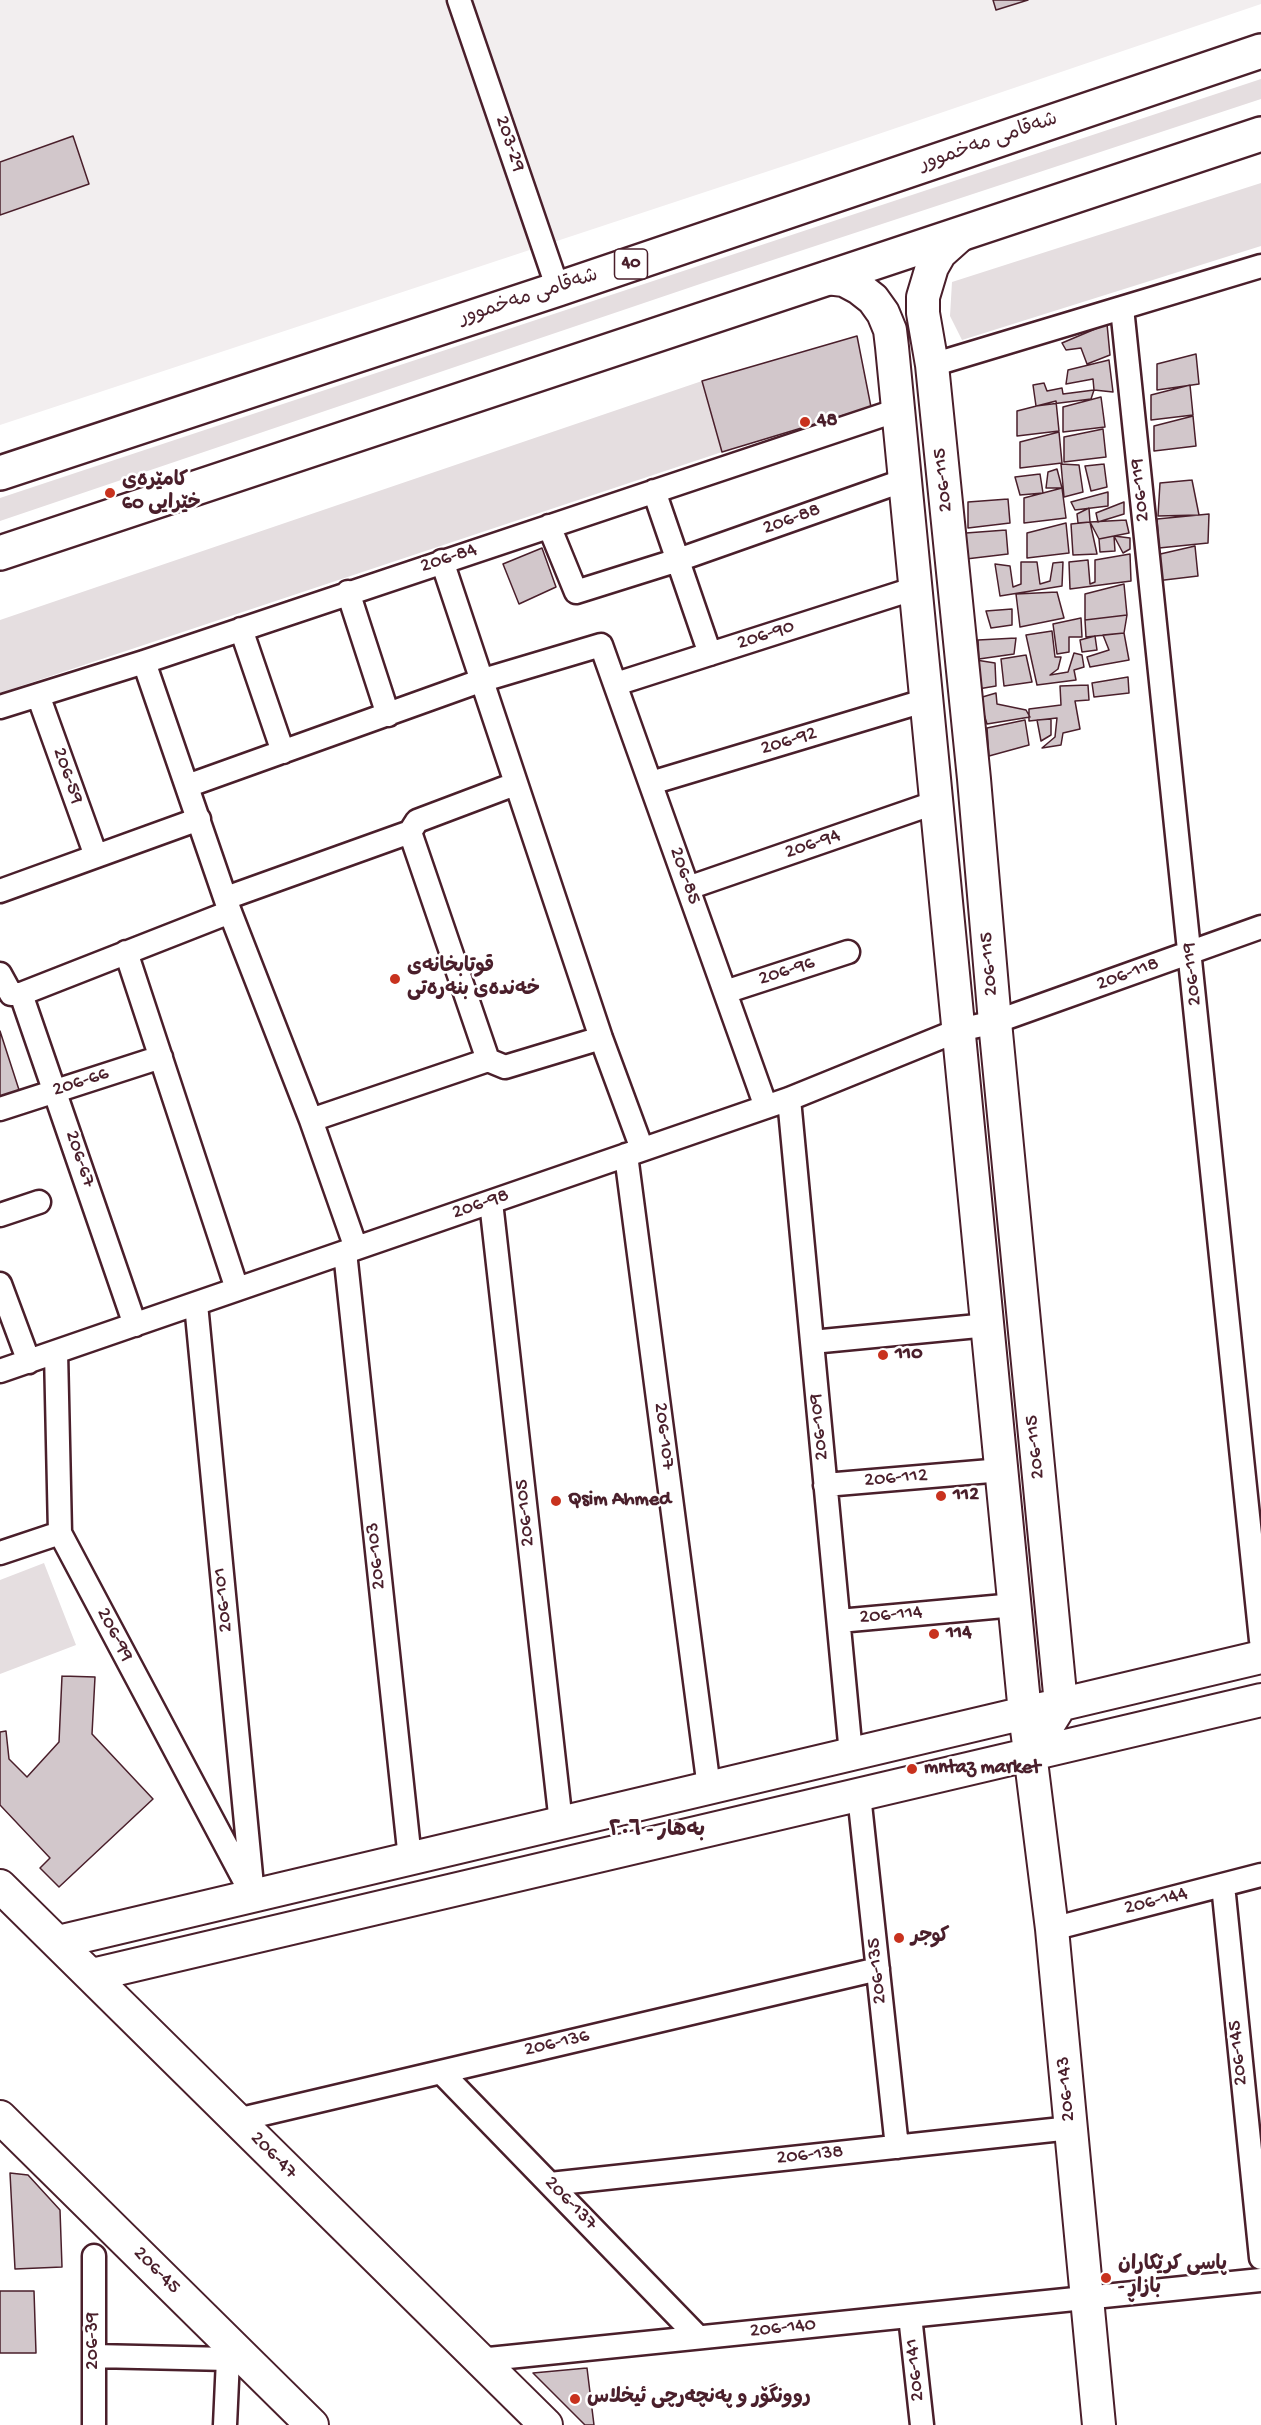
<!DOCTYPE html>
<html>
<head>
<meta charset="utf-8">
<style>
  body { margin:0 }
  canvas { display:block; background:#fff }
</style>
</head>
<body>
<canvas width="1261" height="2425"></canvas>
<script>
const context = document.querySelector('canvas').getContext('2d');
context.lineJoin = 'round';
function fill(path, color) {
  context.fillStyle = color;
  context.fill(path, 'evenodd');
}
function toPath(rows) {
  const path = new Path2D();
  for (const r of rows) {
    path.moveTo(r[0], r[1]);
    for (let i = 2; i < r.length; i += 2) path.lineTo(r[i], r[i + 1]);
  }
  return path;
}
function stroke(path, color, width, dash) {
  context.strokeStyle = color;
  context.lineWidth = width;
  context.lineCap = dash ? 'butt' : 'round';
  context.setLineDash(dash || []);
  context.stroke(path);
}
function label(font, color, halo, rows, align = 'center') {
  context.font = font + ' "Gochi Hand","Playpen Sans Arabic",sans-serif';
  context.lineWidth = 5;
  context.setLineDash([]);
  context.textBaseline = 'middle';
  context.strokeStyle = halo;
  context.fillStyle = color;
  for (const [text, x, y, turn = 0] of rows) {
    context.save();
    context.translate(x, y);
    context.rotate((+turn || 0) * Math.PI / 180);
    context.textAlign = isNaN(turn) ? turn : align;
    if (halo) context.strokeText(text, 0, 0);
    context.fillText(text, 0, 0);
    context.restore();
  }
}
fill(toPath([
  [0,0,1261,0,1261,4,802,160,0,425]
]), '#f2eeef');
fill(toPath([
  [1261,79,1261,99,703,283,0,521,0,498],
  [1261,183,1261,246,962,340,950,316,952,282],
  [702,381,722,452,0,693,0,620],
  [44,1563,76,1645,0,1674,0,1580]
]), '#e5dee0');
const building = toPath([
  [993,0,1028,0,996,10,993,0],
  [73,136,89,184,0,215,0,162,73,136],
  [1107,324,1110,355,1087,364,1081,348,1066,350,1062,343,1107,324],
  [857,336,871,407,722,452,702,381,857,336],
  [1196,354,1199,384,1157,390,1157,364,1196,354],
  [1109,360,1113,392,1094,390,1093,379,1066,384,1068,370,1109,360],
  [1044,383,1047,391,1062,388,1063,394,1094,390,1091,399,1036,406,1033,385,1044,383],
  [1190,385,1193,415,1151,420,1151,395,1190,385],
  [1101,397,1105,427,1063,432,1063,407,1101,397],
  [1056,401,1059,431,1017,436,1017,411,1056,401],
  [1193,416,1196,446,1154,451,1154,426,1193,416],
  [1103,429,1106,457,1064,462,1064,437,1103,429],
  [1059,432,1062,463,1020,468,1020,442,1059,432],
  [1061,464,1079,465,1083,492,1064,497,1061,464],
  [1104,464,1107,487,1091,491,1085,466,1104,464],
  [1057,469,1062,488,1046,488,1048,472,1057,469],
  [1040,474,1043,493,1020,495,1015,477,1040,474],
  [1192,480,1199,515,1158,516,1160,483,1192,480],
  [1062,488,1066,518,1024,523,1024,498,1062,488],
  [1108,492,1108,506,1075,510,1071,502,1108,492],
  [1008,499,1010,523,968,528,968,502,1008,499],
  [1124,502,1124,514,1098,522,1096,513,1124,502],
  [1089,508,1090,522,1078,523,1077,514,1089,508],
  [1209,514,1208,543,1159,548,1157,519,1209,514],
  [1126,520,1129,533,1099,539,1090,522,1126,520],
  [1090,522,1097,554,1073,555,1071,524,1090,522],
  [1066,523,1069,553,1027,558,1027,533,1066,523],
  [1006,530,1008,554,966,559,966,533,1006,530],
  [1114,536,1115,551,1100,552,1099,539,1114,536],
  [1114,536,1130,538,1130,549,1123,553,1114,536],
  [1195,546,1198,576,1156,581,1156,555,1195,546],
  [542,548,556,587,519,604,503,564,542,548],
  [1130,554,1131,581,1070,589,1069,562,1088,560,1090,584,1095,582,1095,560,1130,554],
  [1021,562,1037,562,1040,584,1050,581,1053,563,1063,562,1062,586,1000,596,995,564,1010,566,1013,587,1021,584,1021,562],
  [1124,584,1127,615,1085,620,1085,594,1124,584],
  [1057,592,1064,618,1020,627,1016,594,1057,592],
  [1012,609,1012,625,991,628,986,611,1012,609],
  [1127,615,1124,633,1086,637,1085,620,1127,615],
  [1081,618,1082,637,1069,637,1069,652,1057,654,1053,624,1081,618],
  [1052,631,1055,657,1061,657,1058,669,1050,675,1068,672,1074,653,1082,655,1084,667,1074,670,1076,680,1037,685,1026,635,1052,631],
  [1124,633,1129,660,1090,667,1087,657,1109,650,1103,635,1124,633],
  [1095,636,1097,650,1082,652,1080,640,1095,636],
  [1016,638,1014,654,979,659,978,640,1016,638],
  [1026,655,1032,682,1004,686,1001,659,1026,655],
  [976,660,995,663,996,686,978,689,976,660],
  [1128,677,1129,693,1094,697,1092,683,1128,677],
  [1088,685,1089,700,1075,701,1080,729,1063,733,1061,745,1042,748,1055,737,1057,718,1029,721,1029,709,1061,705,1060,686,1088,685],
  [996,693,997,704,1026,710,1030,717,987,724,979,698,996,693],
  [1051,719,1051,735,1041,741,1037,720,1051,719],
  [1025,720,1029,745,989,756,987,728,1025,720],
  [0,1031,21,1096,0,1103,0,1031],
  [62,1676,95,1677,92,1734,153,1799,59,1887,40,1868,50,1858,0,1805,0,1732,6,1731,9,1759,27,1777,59,1742,62,1676],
  [10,2173,28,2175,60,2210,62,2267,15,2269,10,2173],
  [0,2291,34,2291,36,2353,0,2353,0,2291],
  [587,2368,594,2425,585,2425,533,2373,587,2368]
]);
fill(building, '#d2c7cb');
stroke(building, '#4a1f2b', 1.5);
const street = toPath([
  [459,0,558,289],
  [1122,308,1261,1640],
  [932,365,1261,266],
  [654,491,710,654],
  [549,526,576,592,678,560,905,480],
  [442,561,601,1038,642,1149],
  [348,592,388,715],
  [241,629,283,752],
  [144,662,230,912,311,1120,356,1248],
  [616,684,916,588],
  [38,695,96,856],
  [0,707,144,662,898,410],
  [651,783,927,700],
  [187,786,480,681,601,645,766,1107],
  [410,832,488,1060,505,1067,601,1038],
  [688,888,937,802],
  [0,891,199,819],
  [226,898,410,832,417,821,515,784],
  [126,952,237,1289],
  [0,974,11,994,21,994,230,912],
  [725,992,848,952],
  [21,994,135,1325],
  [789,1099,851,1754],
  [0,1109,161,1057],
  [311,1120,488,1060],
  [626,1155,709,1788],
  [491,1202,561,1823],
  [0,1215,39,1202],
  [345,1252,410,1859],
  [0,1284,29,1362],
  [196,1304,253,1896],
  [812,1342,988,1325],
  [56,1352,60,1533,248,1887],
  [0,1371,789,1099,959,1030,995,1022,1261,927],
  [825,1485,1002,1470],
  [0,1553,60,1533],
  [839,1621,1015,1605],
  [859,1795,897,2147],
  [1223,1885,1261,2258],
  [1052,1929,1261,1875],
  [441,2072,698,2337],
  [237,2120,878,1969],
  [550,2184,1071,2128],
  [910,2316,922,2425],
  [94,2356,228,2359,238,2353],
  [479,2360,1261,2280],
  [94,2425,94,2256],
  [225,2425,228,2359]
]);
const secondary = toPath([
  [959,236,940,253,932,267,923,297,923,313,932,365,974,779,995,1022,1061,1704,1030,1754],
  [827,278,844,280,859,288,873,299,883,313,890,330,892,347,1025,1713,1052,1929,1099,2425],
  [0,1886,546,2425],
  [58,1942,1261,1657],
  [92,1975,1261,1700],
  [0,2117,312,2425]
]);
const highway = toPath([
  [0,473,558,289,1261,51],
  [0,553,1261,134]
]);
stroke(street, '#4a1f2b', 27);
stroke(secondary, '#4a1f2b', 36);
stroke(highway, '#4a1f2b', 38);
stroke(street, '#fff', 22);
stroke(secondary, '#fff', 32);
stroke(highway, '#fff', 33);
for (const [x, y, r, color] of [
  [805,422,6,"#c8321e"],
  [110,493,6,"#c8321e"],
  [395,979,6,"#c8321e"],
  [883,1355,6,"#c8321e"],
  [941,1496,6,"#c8321e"],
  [556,1501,6,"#c8321e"],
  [934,1634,6,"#c8321e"],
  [912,1769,6,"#c8321e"],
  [899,1938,6,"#c8321e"],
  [1106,2278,6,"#c8321e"],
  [575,2399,6,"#c8321e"]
]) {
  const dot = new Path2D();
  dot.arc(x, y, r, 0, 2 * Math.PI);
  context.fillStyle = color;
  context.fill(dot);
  stroke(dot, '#fff', 2);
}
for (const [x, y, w] of [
  [631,264,33]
]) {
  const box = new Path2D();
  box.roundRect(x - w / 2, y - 15, w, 30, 4.5);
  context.fillStyle = '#fff';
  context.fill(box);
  stroke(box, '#4a1f2b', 1.5);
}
label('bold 18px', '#4a1f2b', null, [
  ["40",631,264]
]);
label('20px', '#4a1f2b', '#fff', [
  ["شەقامی مەخموور",989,143,-19],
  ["203-29",509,144,71],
  ["شەقامی مەخموور",529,298,-18],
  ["206-115",944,480,-96],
  ["206-119",1141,490,-96],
  ["206-88",792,520,-20],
  ["206-84",449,559,-18],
  ["206-90",766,636,-18],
  ["206-92",789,742,-17],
  ["206-59",67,776,70],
  ["206-94",813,845,-19],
  ["206-85",684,876,70],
  ["206-115",990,964,-95],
  ["206-96",787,972,-18],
  ["206-119",1193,974,-96],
  ["206-118",1128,975,-20],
  ["206-66",81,1083,-18],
  ["206-67",79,1159,71],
  ["206-98",481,1205,-19],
  ["206-109",820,1427,-96],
  ["206-107",663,1436,83],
  ["206-115",1036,1447,-96],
  ["206-112",896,1479,-5],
  ["206-105",526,1513,-96],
  ["206-103",377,1556,-96],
  ["206-101",224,1600,-96],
  ["206-114",891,1616,-5],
  ["206-99",114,1635,62],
  ["206-144",1156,1902,-14],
  ["206-135",878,1971,-96],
  ["206-136",557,2044,-13],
  ["206-145",1239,2053,-96],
  ["206-143",1067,2089,-95],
  ["206-47",273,2156,45],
  ["206-138",810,2156,-6],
  ["206-137",570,2204,46],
  ["206-45",156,2271,45],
  ["206-140",783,2329,-6],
  ["206-39",94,2341,-90],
  ["206-141",916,2370,-96]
]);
label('bold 20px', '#4a1f2b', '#fff', [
  ["48",817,422],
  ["کامێرەی",122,482],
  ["خێرایی 60",122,505],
  ["قوتابخانەی",407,968],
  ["خەندەی بنەرەتی",407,991],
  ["110",895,1355],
  ["112",953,1496],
  ["Qsim Ahmed",568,1501],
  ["114",946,1634],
  ["mntaz market",924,1769],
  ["كوجر",911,1938],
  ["پاسی کرێکاران",1118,2266],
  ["- بازاڕ",1118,2289],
  ["روونگۆر و په‌نچه‌رچی ئیخلاس",587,2399]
], 'left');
label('bold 21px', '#4a1f2b', '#fff', [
  ["بەهار - ٢٠٦",657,1832]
]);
</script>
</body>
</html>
